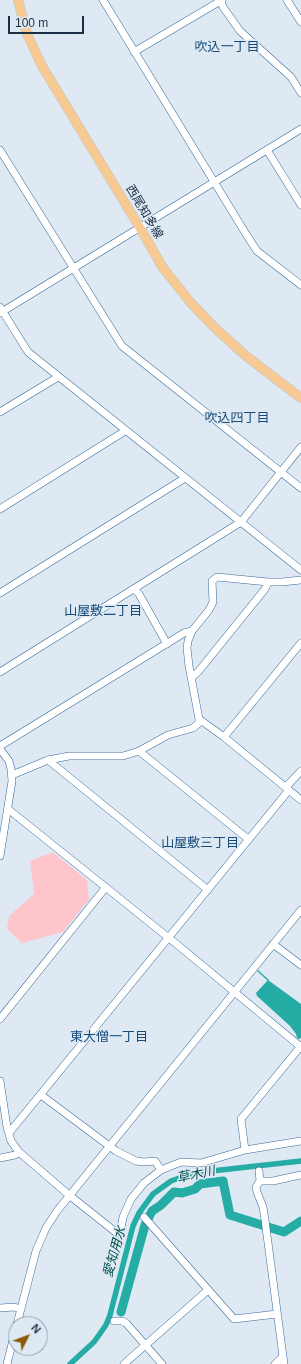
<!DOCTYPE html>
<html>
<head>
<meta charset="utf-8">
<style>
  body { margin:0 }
  #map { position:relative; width:301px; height:1364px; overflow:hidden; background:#dee9f4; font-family:Arial,sans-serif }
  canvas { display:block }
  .north { position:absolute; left:8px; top:1316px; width:40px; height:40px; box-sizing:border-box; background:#dee9f4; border:1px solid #909fae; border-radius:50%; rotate:48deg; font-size:11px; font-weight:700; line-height:16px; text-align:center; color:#1b3045 }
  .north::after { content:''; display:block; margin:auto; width:14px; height:18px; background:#8e5a0a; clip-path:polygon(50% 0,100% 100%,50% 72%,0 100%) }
  .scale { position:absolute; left:8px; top:16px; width:76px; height:18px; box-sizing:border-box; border:2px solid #1b3045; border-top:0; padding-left:5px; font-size:12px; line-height:14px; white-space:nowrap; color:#1b3045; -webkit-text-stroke:3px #dee9f4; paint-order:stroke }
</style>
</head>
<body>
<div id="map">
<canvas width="301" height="1364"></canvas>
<div class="north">N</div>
<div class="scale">100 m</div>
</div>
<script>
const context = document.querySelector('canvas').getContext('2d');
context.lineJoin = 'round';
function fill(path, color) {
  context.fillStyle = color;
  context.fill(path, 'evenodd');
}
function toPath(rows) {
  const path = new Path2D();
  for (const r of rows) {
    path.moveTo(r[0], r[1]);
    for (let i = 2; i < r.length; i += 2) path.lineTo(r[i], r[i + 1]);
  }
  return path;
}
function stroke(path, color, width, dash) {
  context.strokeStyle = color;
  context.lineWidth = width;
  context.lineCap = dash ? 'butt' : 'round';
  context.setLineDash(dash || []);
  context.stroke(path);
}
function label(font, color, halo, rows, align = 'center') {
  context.font = font + ' Arial,"Noto Sans JP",sans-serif';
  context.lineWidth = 3;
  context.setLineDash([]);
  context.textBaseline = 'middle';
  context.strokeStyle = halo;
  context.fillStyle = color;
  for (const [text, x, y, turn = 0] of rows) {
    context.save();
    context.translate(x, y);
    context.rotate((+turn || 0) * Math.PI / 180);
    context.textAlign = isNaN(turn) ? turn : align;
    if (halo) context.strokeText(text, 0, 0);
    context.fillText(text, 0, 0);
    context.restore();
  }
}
fill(toPath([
  [53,852,87,880,89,899,63,932,22,943,7,929,9,916,34,894,30,861]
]), '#ffc5cd');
fill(toPath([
  [268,980,301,1004,301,1038,299,1039,297,1038,296,1034,290,1026,257,996,256,993]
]), '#24aca5');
stroke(toPath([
  [258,971,268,980]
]), '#24aca5', 1.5);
stroke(toPath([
  [70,1364,94,1342,106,1325,110,1315,133,1226,139,1213,153,1194,171,1181,185,1176,203,1172,301,1161]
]), '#24aca5', 5.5);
stroke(toPath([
  [121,1312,145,1225,152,1211,161,1205,174,1192,182,1193,195,1189,200,1184,223,1181,230,1215,284,1232,301,1221]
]), '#24aca5', 9);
const minor = toPath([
  [103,0,246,234,257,251,301,285],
  [287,0,301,22],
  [221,1,223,7,240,31,291,77,301,93],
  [134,52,222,0],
  [0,150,122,346,301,488],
  [267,150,301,205],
  [0,307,28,352,301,570],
  [0,313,301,129],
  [0,412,58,377],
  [0,509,125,431],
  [134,589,139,594,167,644],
  [0,593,185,478],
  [0,672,241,522,301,447],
  [192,677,198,672,265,589,268,582],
  [199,719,224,737,301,800],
  [224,737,301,643],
  [0,746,184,633,192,631],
  [0,749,9,761,11,769,12,781,0,856],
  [139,751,248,839],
  [48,760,208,890],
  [12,775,48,760,69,756,123,756,139,751,168,735,193,728,199,723,199,719,189,666,187,648,188,641,192,631,209,610,213,602,212,581,217,577,268,582,282,582,301,580],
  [286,787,301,771],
  [8,809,174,942,301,1047],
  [273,944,301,965],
  [0,1019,106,887],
  [0,1081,7,1127,11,1141,19,1152,69,1195,118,1234,121,1229,123,1217,131,1199,144,1183,161,1170,181,1162,201,1163,245,1150,301,1141],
  [41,1095,116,1151,136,1161,144,1162,155,1161,161,1170],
  [9,1133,289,790],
  [245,1150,241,1119,301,1046],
  [0,1158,15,1155,19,1152],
  [259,1171,260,1181],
  [144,1217,234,1319,277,1314],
  [0,1308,14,1307,21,1309],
  [114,1321,122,1321,126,1323,162,1364],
  [17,1324,36,1251,46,1228,57,1211,301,910],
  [7,1364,16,1328],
  [124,1364,208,1290],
  [275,1364,282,1357],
  [284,1364,265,1220,263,1207,257,1192,256,1187,260,1181,273,1181,301,1175]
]);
const major = toPath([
  [18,0,27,34,42,66,140,228,163,268,191,303,215,328,246,356,301,398]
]);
stroke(minor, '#376999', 8);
stroke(major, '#bfc5cb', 10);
stroke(minor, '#fff', 7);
stroke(major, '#f6ca92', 9);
label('12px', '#1b3045', '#dee9f4', [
  ["西尾知多線",144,212,59]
]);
label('13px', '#184b79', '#dee9f4', [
  ["吹込一丁目",227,47],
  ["吹込四丁目",237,418],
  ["山屋敷二丁目",103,611],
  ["山屋敷三丁目",200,843],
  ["東大僧一丁目",109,1037]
]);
label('italic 13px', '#03514d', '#dee9f4', [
  ["草木川",196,1175,-12],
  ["愛知用水",115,1252,-74]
]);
</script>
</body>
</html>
